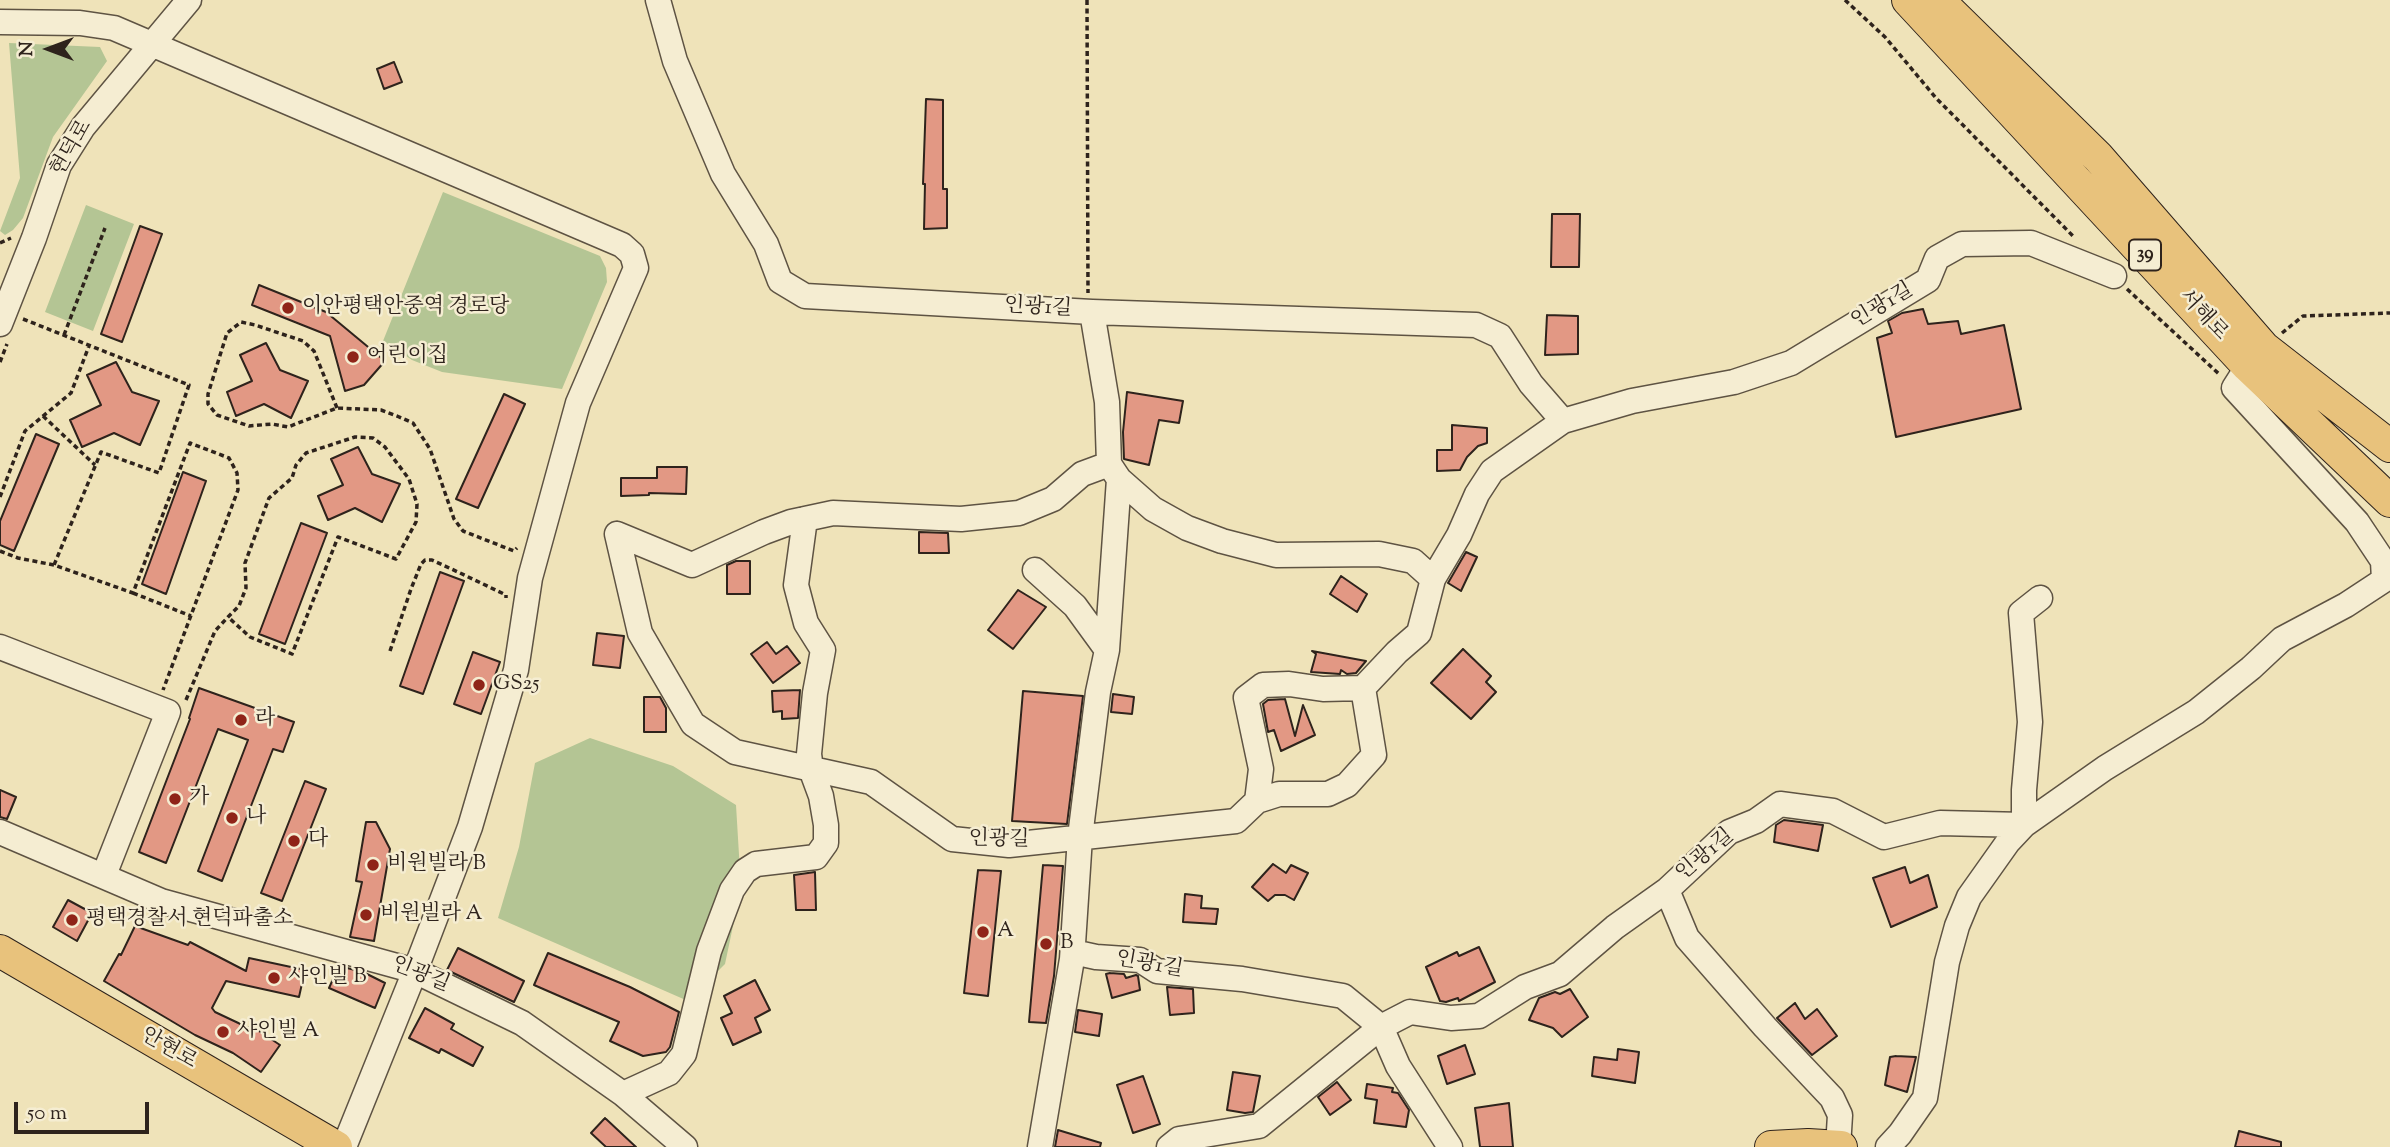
<!DOCTYPE html>
<html>
<head>
<meta charset="utf-8">
<style>
  body { margin:0 }
  #map { position:relative; width:2390px; height:1147px; overflow:hidden; background:#efe3b9; font-family:"Sorts Mill Goudy",serif }
  canvas { display:block }
  .north { position:absolute; left:14px; top:14px; width:70px; height:70px; -webkit-text-stroke:5px #f5edd2; paint-order:stroke; rotate:270deg; font-size:19px; font-weight:700; line-height:28px; text-align:center; color:#2e231c }
  .north::after { content:''; display:block; margin:auto; width:24px; height:32px; background:#2e231c; clip-path:polygon(50% 0,100% 100%,50% 72%,0 100%) }
  .scale { position:absolute; left:14px; top:1102px; width:135px; height:32px; box-sizing:border-box; border:4px solid #2e231c; border-top:0; padding-left:9px; font-size:21px; line-height:24px; white-space:nowrap; color:#2e231c; -webkit-text-stroke:5px #f5edd2; paint-order:stroke }
</style>
</head>
<body>
<div id="map">
<canvas width="2390" height="1147"></canvas>
<div class="north">N</div>
<div class="scale">50 m</div>
</div>
<script>
const context = document.querySelector('canvas').getContext('2d');
context.lineJoin = 'round';
function fill(path, color) {
  context.fillStyle = color;
  context.fill(path, 'evenodd');
}
function toPath(rows) {
  const path = new Path2D();
  for (const r of rows) {
    path.moveTo(r[0], r[1]);
    for (let i = 2; i < r.length; i += 2) path.lineTo(r[i], r[i + 1]);
  }
  return path;
}
function stroke(path, color, width, dash) {
  context.strokeStyle = color;
  context.lineWidth = width;
  context.lineCap = dash ? 'butt' : 'round';
  context.setLineDash(dash || []);
  context.stroke(path);
}
function label(font, color, halo, rows, align = 'center') {
  context.font = font + ' "Sorts Mill Goudy","Noto Serif KR",serif';
  context.lineWidth = 5;
  context.setLineDash([]);
  context.textBaseline = 'middle';
  context.strokeStyle = halo;
  context.fillStyle = color;
  for (const [text, x, y, turn = 0] of rows) {
    context.save();
    context.translate(x, y);
    context.rotate((+turn || 0) * Math.PI / 180);
    context.textAlign = isNaN(turn) ? turn : align;
    if (halo) context.strokeText(text, 0, 0);
    context.fillText(text, 0, 0);
    context.restore();
  }
}
fill(toPath([
  [9,43,100,47,107,61,53,137,23,218,13,230,5,235,0,231,20,178],
  [443,192,600,256,606,268,607,282,562,389,442,372,412,360,383,341],
  [86,205,134,224,93,331,45,312],
  [590,738,673,766,736,805,741,888,725,964,688,1001,498,918,519,847,535,763]
]), '#b4c594');
const building = toPath([
  [394,62,402,82,384,89,377,69,394,62],
  [926,99,943,100,943,189,947,189,947,228,924,229,925,184,923,184,926,99],
  [1552,214,1580,214,1579,267,1551,267,1552,214],
  [140,226,162,234,122,342,101,334,140,226],
  [259,285,326,312,385,361,364,385,345,391,330,336,252,305,259,285],
  [1923,309,1928,324,1958,321,1961,334,2004,325,2021,409,1896,437,1877,338,1892,333,1888,321,1902,313,1923,309],
  [1547,315,1578,316,1578,354,1545,355,1547,315],
  [266,343,280,370,308,381,291,418,264,404,236,416,227,392,252,381,240,355,266,343],
  [116,362,132,392,159,401,140,445,114,433,82,447,70,420,101,405,87,375,116,362],
  [1127,392,1183,401,1179,423,1159,420,1149,465,1124,459,1123,432,1127,392],
  [504,394,525,404,478,508,456,499,504,394],
  [1452,425,1487,428,1487,443,1478,446,1467,457,1460,470,1437,471,1437,450,1452,450,1452,425],
  [36,434,59,444,14,551,0,545,0,521,36,434],
  [358,447,372,474,400,484,382,522,355,508,328,520,318,496,343,485,331,459,358,447],
  [657,467,687,467,686,494,649,493,649,495,621,496,621,478,657,478,657,467],
  [183,472,206,481,166,594,142,584,183,472],
  [301,523,327,533,285,644,259,634,301,523],
  [919,532,948,533,949,553,919,553,919,532],
  [1466,552,1477,557,1461,591,1448,583,1466,552],
  [736,561,750,561,750,594,727,594,727,565,736,561],
  [440,572,464,581,423,694,400,686,440,572],
  [1341,576,1367,594,1357,612,1330,594,1341,576],
  [1018,590,1046,607,1013,649,988,630,1018,590],
  [597,633,624,636,620,668,593,665,597,633],
  [767,642,776,654,787,646,800,663,773,683,751,654,767,642],
  [1463,649,1491,676,1486,682,1496,692,1471,719,1431,683,1463,649],
  [1312,651,1366,661,1356,673,1347,674,1341,670,1340,674,1311,672,1316,654,1312,651],
  [473,652,500,662,481,714,454,704,473,652],
  [199,688,294,722,283,752,273,749,222,881,198,871,248,740,218,729,166,863,139,852,190,719,189,718,199,688],
  [800,690,798,718,782,719,782,711,773,712,772,691,800,690],
  [1023,691,1083,696,1067,824,1012,821,1023,691],
  [1113,694,1134,697,1132,714,1111,712,1113,694],
  [644,697,660,697,666,708,666,732,644,732,644,697],
  [1285,699,1295,736,1303,705,1315,735,1281,751,1274,730,1268,732,1263,704,1268,700,1285,699],
  [305,781,326,789,282,901,261,893,305,781],
  [0,790,16,797,7,819,0,817,0,790],
  [1784,820,1823,825,1818,851,1774,842,1776,825,1784,820],
  [366,822,376,822,390,849,374,941,350,937,362,882,356,881,366,822],
  [1273,864,1286,873,1291,865,1308,873,1294,900,1285,895,1275,895,1268,901,1252,887,1273,864],
  [1043,865,1063,866,1054,976,1046,1023,1029,1022,1043,865],
  [1905,867,1910,883,1928,875,1937,907,1891,927,1873,878,1905,867],
  [978,870,1001,871,988,996,964,993,978,870],
  [815,872,816,910,796,910,794,875,815,872],
  [1185,894,1202,896,1201,908,1218,909,1216,924,1183,922,1185,894],
  [68,900,92,913,77,941,53,927,68,900],
  [135,926,188,945,190,942,246,971,249,958,305,970,299,997,226,981,212,1008,215,1012,251,1029,253,1027,280,1045,261,1072,233,1053,195,1035,104,981,119,954,121,955,135,926],
  [1479,947,1495,982,1459,1001,1458,998,1446,1002,1440,1001,1426,967,1457,952,1459,956,1479,947],
  [458,948,524,981,514,1002,447,970,458,948],
  [548,953,630,987,679,1012,670,1047,666,1052,643,1056,610,1041,619,1022,534,985,548,953],
  [339,966,363,972,385,983,375,1008,329,988,339,966],
  [1110,973,1124,974,1126,978,1136,975,1138,976,1140,990,1112,998,1106,974,1110,973],
  [755,980,770,1010,755,1018,761,1032,733,1045,721,1018,732,1013,724,996,755,980],
  [1167,987,1193,989,1194,1013,1170,1015,1167,987],
  [1570,989,1588,1017,1562,1037,1553,1028,1529,1020,1539,998,1555,992,1560,994,1570,989],
  [1795,1003,1805,1019,1817,1009,1837,1036,1812,1055,1777,1018,1795,1003],
  [425,1008,454,1024,451,1029,483,1047,473,1066,441,1049,439,1053,409,1038,425,1008],
  [1078,1010,1102,1014,1099,1036,1075,1032,1078,1010],
  [1465,1045,1475,1074,1447,1084,1438,1056,1465,1045],
  [1618,1049,1639,1052,1635,1083,1592,1076,1594,1057,1617,1060,1618,1049],
  [1896,1056,1916,1057,1907,1092,1885,1085,1890,1057,1896,1056],
  [1233,1072,1260,1076,1253,1112,1245,1113,1227,1110,1233,1072],
  [1143,1076,1160,1124,1133,1133,1117,1085,1143,1076],
  [1337,1082,1351,1100,1330,1115,1318,1097,1337,1082],
  [1367,1084,1393,1088,1392,1092,1398,1093,1409,1110,1406,1127,1374,1123,1377,1100,1365,1098,1367,1084],
  [1509,1103,1513,1147,1480,1147,1475,1108,1509,1103],
  [605,1118,636,1147,606,1147,591,1133,605,1118],
  [1058,1130,1101,1143,1100,1147,1055,1147,1058,1130],
  [2239,1131,2281,1142,2281,1147,2235,1147,2239,1131]
]);
fill(building, '#e29884');
stroke(building, '#2e231c', 2);
const minor = toPath([
  [658,0,675,61,723,174,766,244,780,281,805,296,1092,312,1476,325,1500,336,1531,384,1563,421],
  [0,22,80,23,114,28,622,245,632,254,636,268,578,403,530,578,516,670,470,827,415,971,344,1147],
  [1092,312,1107,402,1109,464],
  [0,324,34,238,59,165,83,127,189,0],
  [1119,479,1153,509,1187,528,1222,541,1276,555,1379,554,1413,561,1433,579],
  [617,534,640,633,693,724,735,752,871,782,952,839,1009,845,1236,821,1257,801,1261,769,1246,698,1263,685,1289,684,1323,689,1363,688,1397,652,1419,633,1433,579,1459,535,1477,494,1492,471,1563,421,1632,401,1734,382,1791,363,1928,280,1937,258,1962,244,2031,243,2114,276],
  [617,534,692,565,764,532,791,522,833,513,961,519,1019,513,1053,499,1082,474,1109,464],
  [1035,570,1075,606,1107,650],
  [0,647,168,712,104,875],
  [1257,801,1279,794,1328,794,1347,785,1374,755,1363,688],
  [2024,825,2024,790,2030,722,2021,613,2040,598],
  [0,832,161,901,415,971,522,1023,623,1094,685,1147],
  [1667,890,1687,938,1765,1027,1832,1098,1840,1115,1838,1147],
  [1073,952,1096,957,1140,960,1157,971,1242,979,1343,996,1381,1027,1398,1066,1450,1147],
  [623,1094,669,1073,684,1054,709,951,732,890,745,871,756,864,816,857,826,843,826,825,821,796,811,769,809,754,815,693,823,650,806,623,796,585,805,519],
  [1040,1147,1072,959,1080,837,1098,692,1107,650,1119,479,1109,464],
  [1169,1147,1179,1139,1259,1126,1381,1027,1410,1012,1451,1018,1479,1016,1525,987,1560,974,1615,927,1667,890,1729,832,1756,821,1780,804,1833,811,1884,837,1940,823,2024,825],
  [1888,1147,1900,1134,1925,1098,1947,962,1957,926,1969,897,2008,842,2024,825,2105,768,2196,712,2251,668,2282,639,2346,605,2384,580,2383,561,2357,522,2234,388,2248,366]
]);
const major = toPath([
  [1908,0,2248,366,2390,501],
  [1938,0,2098,157,2264,348,2390,446],
  [0,951,336,1147],
  [1771,1147,1808,1145,1841,1147]
]);
stroke(minor, '#5e5343', 27);
stroke(major, '#2e231c', 34);
stroke(toPath([
  [1087,0,1088,293],
  [1845,0,1885,37,1936,98,2074,237],
  [0,243,11,238],
  [2127,289,2219,374],
  [23,319,189,385,159,473,101,452,54,565],
  [2282,333,2303,316,2390,313],
  [64,335,105,228],
  [0,362,7,344],
  [337,408,314,351,303,341,255,325,241,322,227,333,208,394,208,404,217,415,249,426,272,424,288,427,337,408,381,410,397,416,413,423,430,449,454,519,463,531,514,551,517,548],
  [43,416,95,465],
  [0,497,25,431,71,393,89,346],
  [0,551,18,558,54,565,133,593,190,443,229,458,237,473,238,490,163,690],
  [133,593,191,616],
  [390,651,411,589,421,564,425,560,432,560,460,573,506,595,506,598],
  [186,700,215,631,228,617,239,606,246,588,245,563,269,498,292,478,296,465,306,453,355,437,373,438,385,447,409,479,417,504,416,522,396,559,338,537,292,654,250,637,228,617]
]), '#2e231c', 3.5, [5, 3.5]);
stroke(minor, '#f5edd2', 24);
stroke(major, '#e8c27c', 32);
for (const [x, y, r, color] of [
  [288,308,7,"#8f2418"],
  [353,357,7,"#8f2418"],
  [479,685,7,"#8f2418"],
  [241,720,7,"#8f2418"],
  [175,799,7,"#8f2418"],
  [232,818,7,"#8f2418"],
  [294,841,7,"#8f2418"],
  [373,865,7,"#8f2418"],
  [366,915,7,"#8f2418"],
  [72,920,7,"#8f2418"],
  [983,932,7,"#8f2418"],
  [1046,944,7,"#8f2418"],
  [274,978,7,"#8f2418"],
  [223,1032,7,"#8f2418"]
]) {
  const dot = new Path2D();
  dot.arc(x, y, r, 0, 2 * Math.PI);
  context.fillStyle = color;
  context.fill(dot);
  stroke(dot, '#f5edd2', 2.5);
}
for (const [x, y, w] of [
  [2145,255,32]
]) {
  const box = new Path2D();
  box.roundRect(x - w / 2, y - 15.5, w, 31, 5);
  context.fillStyle = '#f5edd2';
  context.fill(box);
  stroke(box, '#2e231c', 2);
}
label('bold 19px', '#2e231c', null, [
  ["39",2145,255]
]);
label('21px', '#2e231c', '#f5edd2', [
  ["현덕로",73,149,-60],
  ["인광1길",1883,307,-31],
  ["인광1길",1038,309,3],
  ["서해로",2202,316,47],
  ["인광길",999,841,1],
  ["인광1길",1706,856,-40],
  ["인광1길",1149,966,10],
  ["인광길",420,976,22],
  ["안현로",168,1050,30]
]);
label('21px', '#2e231c', '#f5edd2', [
  ["이안평택안중역 경로당",302,308],
  ["어린이집",367,357],
  ["GS25",493,685],
  ["라",255,720],
  ["가",189,799],
  ["나",246,818],
  ["다",308,841],
  ["비원빌라 B",387,865],
  ["비원빌라 A",380,915],
  ["평택경찰서 현덕파출소",86,920],
  ["A",997,932],
  ["B",1060,944],
  ["샤인빌 B",288,978],
  ["샤인빌 A",237,1032]
], 'left');
</script>
</body>
</html>
